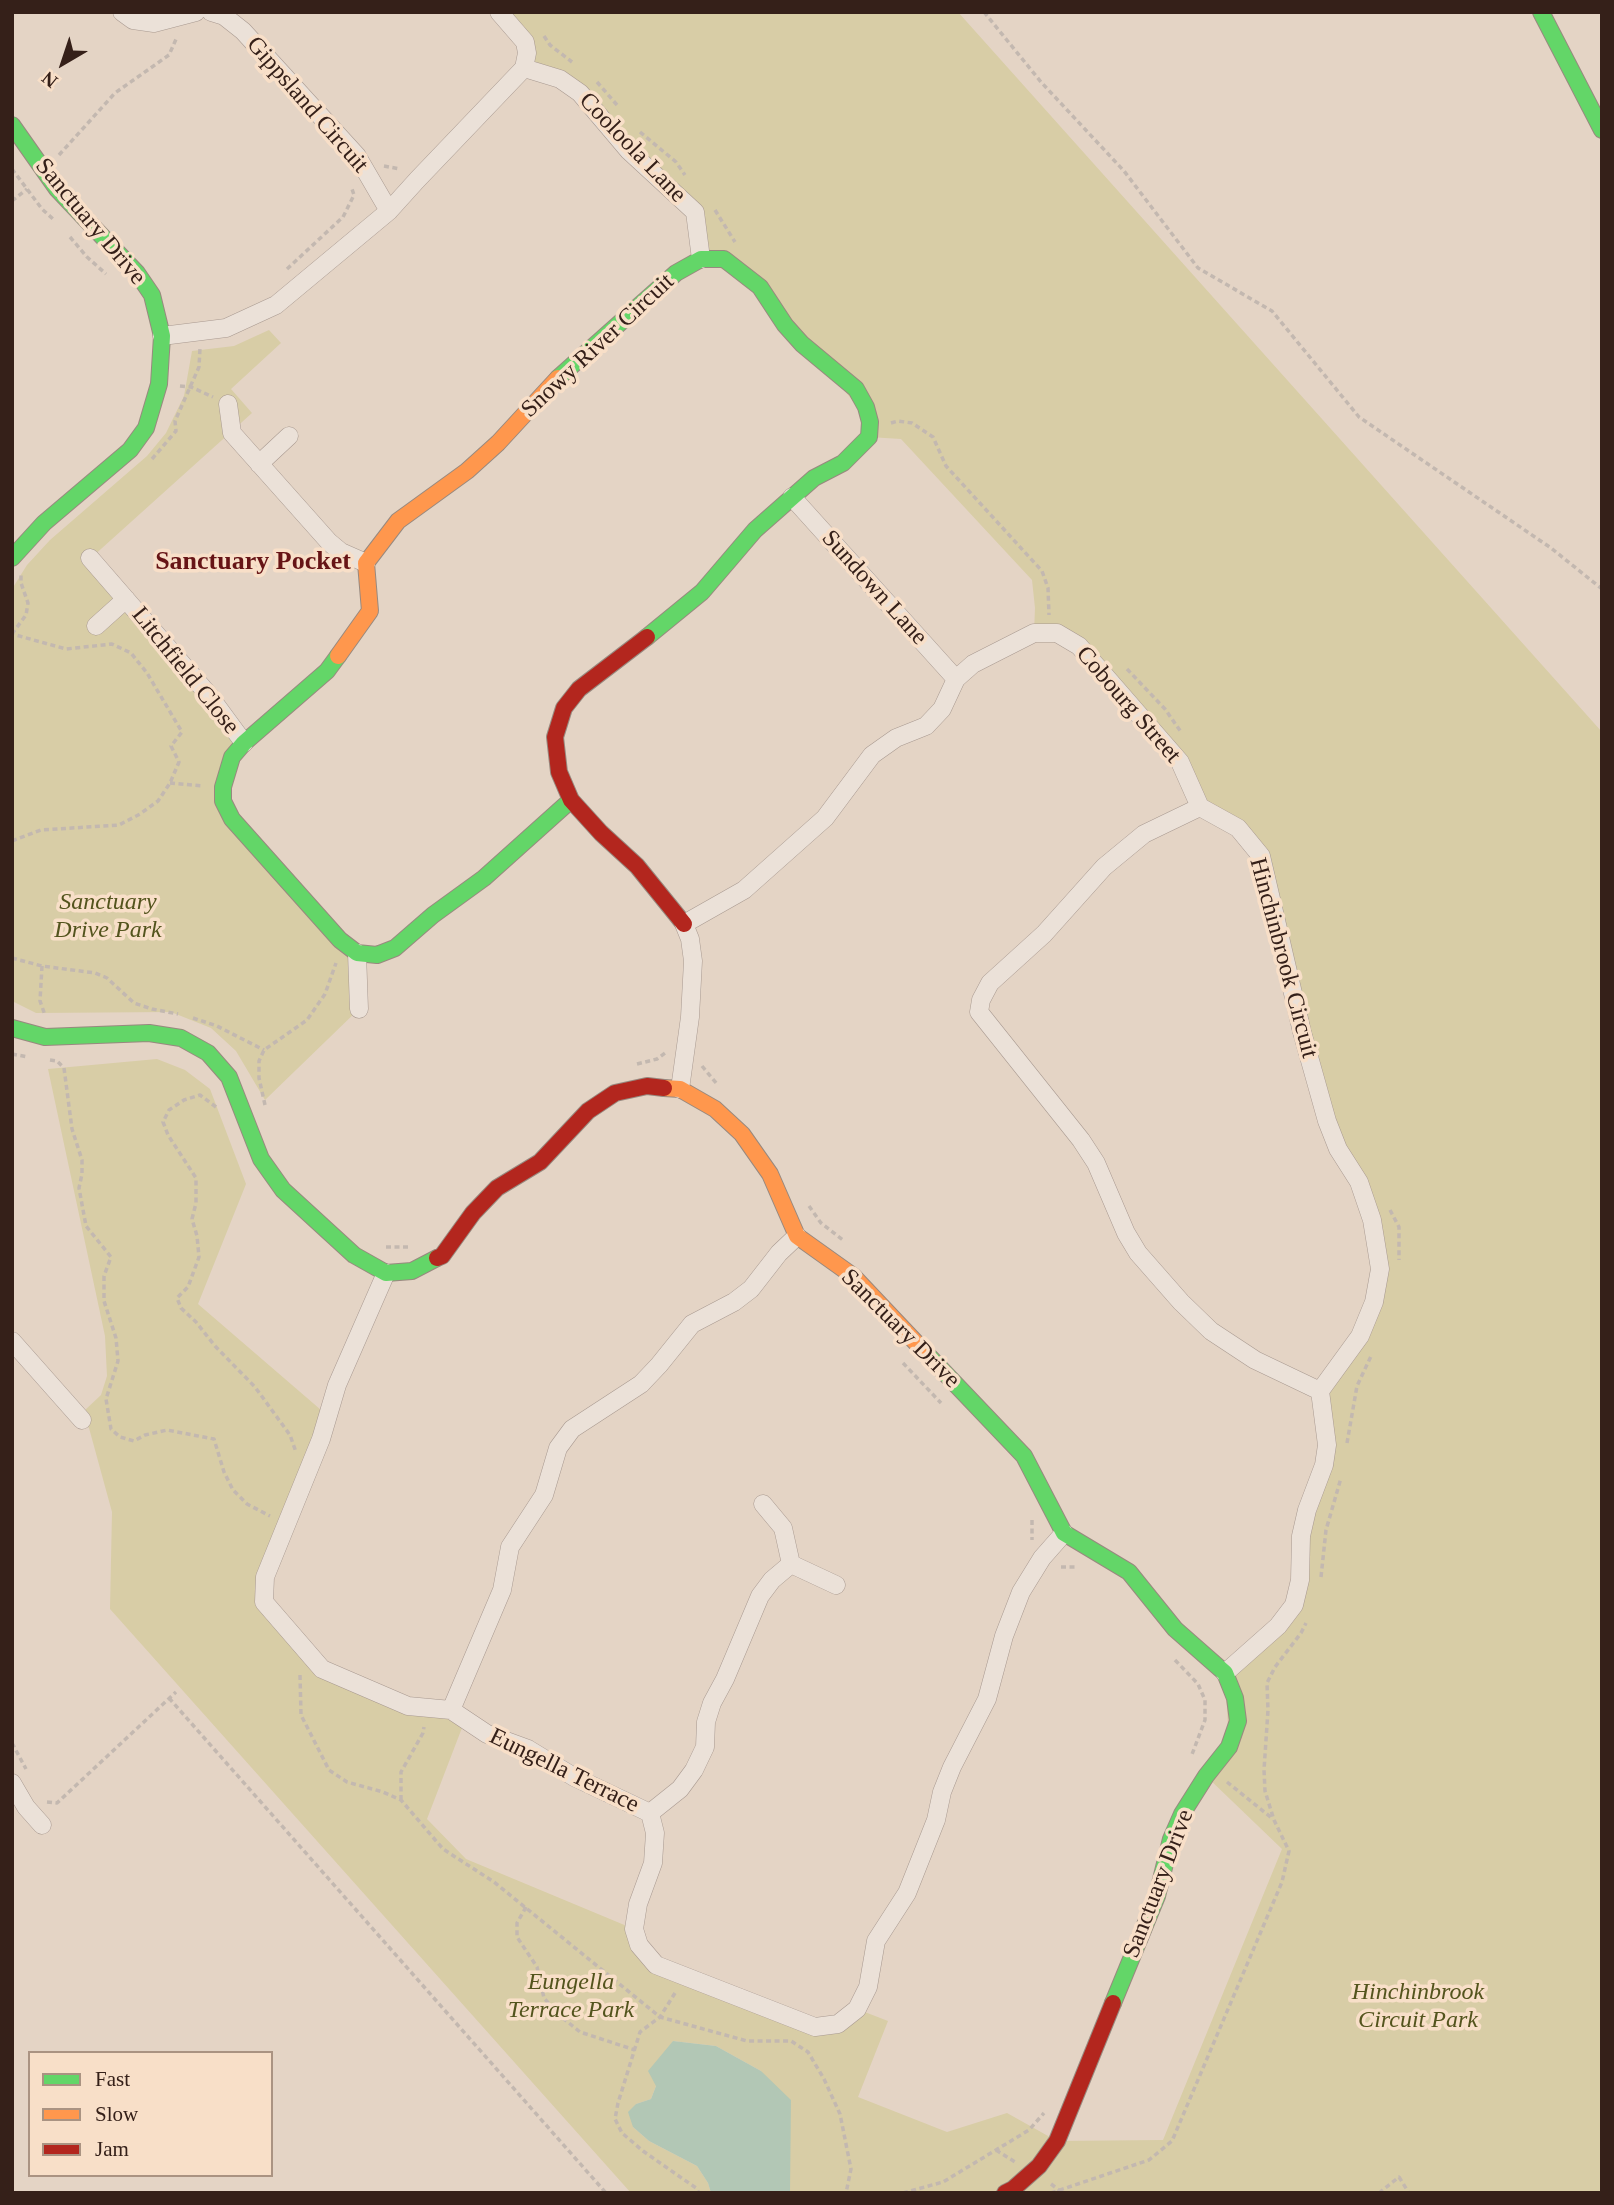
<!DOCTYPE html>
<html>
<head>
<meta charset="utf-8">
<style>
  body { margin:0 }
  #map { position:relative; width:1614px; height:2205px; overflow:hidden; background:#e4d4c5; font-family:Georgia,serif }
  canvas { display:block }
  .frame { position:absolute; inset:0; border:14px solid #352019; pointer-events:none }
  .legend { position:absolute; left:28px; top:2051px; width:245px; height:126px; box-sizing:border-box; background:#f8dfc8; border:2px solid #aa9382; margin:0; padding:9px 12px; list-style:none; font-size:21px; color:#352019 }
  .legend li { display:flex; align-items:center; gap:14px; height:35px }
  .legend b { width:35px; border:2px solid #aa9382 }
  .north { position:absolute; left:28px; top:28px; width:70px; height:70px; -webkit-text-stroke:5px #f8dfc8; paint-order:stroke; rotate:219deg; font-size:19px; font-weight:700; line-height:28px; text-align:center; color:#352019 }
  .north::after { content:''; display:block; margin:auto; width:24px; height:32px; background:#352019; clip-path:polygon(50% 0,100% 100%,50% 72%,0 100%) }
</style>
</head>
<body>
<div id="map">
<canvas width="1614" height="2205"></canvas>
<div class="frame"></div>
<ul class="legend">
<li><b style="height:9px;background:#63d668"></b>Fast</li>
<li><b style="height:9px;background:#ff974d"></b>Slow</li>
<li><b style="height:9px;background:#b3261e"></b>Jam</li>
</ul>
<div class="north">N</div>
</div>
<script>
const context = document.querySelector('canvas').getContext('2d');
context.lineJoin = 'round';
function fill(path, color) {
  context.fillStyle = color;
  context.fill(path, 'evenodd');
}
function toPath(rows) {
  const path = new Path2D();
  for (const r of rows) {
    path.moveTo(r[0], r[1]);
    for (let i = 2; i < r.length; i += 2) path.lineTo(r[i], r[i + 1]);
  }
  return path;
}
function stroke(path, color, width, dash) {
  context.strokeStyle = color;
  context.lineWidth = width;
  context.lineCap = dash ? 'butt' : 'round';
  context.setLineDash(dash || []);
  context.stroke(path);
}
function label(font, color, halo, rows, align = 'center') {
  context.font = font + ' Georgia,serif';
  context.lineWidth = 7;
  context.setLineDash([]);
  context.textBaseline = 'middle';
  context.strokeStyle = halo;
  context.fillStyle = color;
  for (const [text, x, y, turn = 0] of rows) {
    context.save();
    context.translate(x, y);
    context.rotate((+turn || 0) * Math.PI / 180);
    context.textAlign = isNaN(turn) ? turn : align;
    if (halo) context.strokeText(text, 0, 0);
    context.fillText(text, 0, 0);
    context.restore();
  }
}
fill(toPath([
  [499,12,958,12,1602,732,1602,2193,790,2193,761,2071,716,2046,673,2041,651,2099,636,2104,633,2127,649,2141,697,2166,708,2183,711,2193,631,2193,110,1609,112,1512,89,1428,82,1420,84,1411,101,1395,107,1376,105,1336,48,1069,157,1059,185,1070,210,1089,246,1184,198,1304,328,1416,264,1602,322,1669,465,1720,427,1819,466,1859,634,1929,656,1965,815,2027,857,2009,888,2021,858,2097,947,2132,1007,2113,1057,2141,1163,2140,1282,1849,1206,1776,1229,1747,1225,1673,1294,1605,1324,1465,1320,1391,1374,1302,1372,1220,1338,1149,1261,857,1200,807,1192,785,1079,646,1034,633,1035,608,1032,580,901,439,869,437,870,422,760,287,701,259,695,212,580,93,524,68,527,53],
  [269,330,281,343,231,389,252,413,91,558,244,743,223,801,357,953,359,1009,265,1100,236,1051,211,1028,171,1012,36,1013,12,1001,12,589,27,565,50,540,147,456,166,433,184,396,192,351,234,346]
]), '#d8cda6');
fill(toPath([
  [673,2041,716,2046,761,2071,791,2100,790,2193,711,2193,708,2183,697,2166,649,2141,633,2127,628,2112,636,2104,651,2099,656,2086,648,2071]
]), '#b2c7b5');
const street = toPath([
  [122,12,133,20,154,23,196,12],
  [211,12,224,16,243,31,357,156,389,211],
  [524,68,560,79,580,93,629,151,695,212,701,259],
  [162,336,226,328,276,305,389,211,417,180,524,68,527,53,525,42,499,12],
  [228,404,232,433,329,542,341,552,366,563],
  [259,464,289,436],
  [792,497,956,679],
  [90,558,208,694,244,743],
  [96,626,126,599],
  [1200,807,1238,828,1261,856,1302,1032,1327,1121,1338,1149,1359,1182,1372,1220,1380,1269,1374,1302,1360,1336,1320,1391,1327,1445,1324,1465,1307,1510,1301,1536,1300,1580,1294,1605,1278,1626,1225,1673],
  [1200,807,1144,834,1104,867,1044,934,990,983,981,1000,979,1012,1081,1140,1096,1163,1126,1233,1138,1253,1181,1302,1211,1331,1255,1360,1320,1391],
  [357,953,359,1009],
  [680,1089,690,1017,693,961,690,939,684,924,744,890,825,818,872,755,896,738,926,726,942,709,956,679,973,664,1034,633,1057,633,1079,646,1180,762,1200,807],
  [386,1273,337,1385,321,1439,265,1577,264,1602,322,1669,408,1706,451,1710,487,1734,528,1749,574,1777,650,1813,655,1833,653,1863,638,1904,634,1929,639,1945,656,1965,815,2027,838,2024,857,2009,868,1987,876,1941,907,1893,936,1820,942,1792,952,1767,987,1699,1004,1636,1021,1592,1042,1558,1064,1533],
  [12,1341,82,1420],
  [763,1504,783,1528,791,1564,836,1585],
  [451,1710,502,1590,510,1547,544,1495,558,1448,572,1429,641,1384,659,1365,692,1324,734,1302,751,1289,779,1253,797,1236],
  [12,1783,26,1807,42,1825],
  [650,1813,680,1789,694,1770,705,1747,706,1722,712,1703,725,1679,760,1596,772,1580,791,1564]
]);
const fast = toPath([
  [1541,12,1602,130],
  [12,125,57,189,137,273,152,295,162,336,159,384,146,428,130,450,44,523,12,558],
  [558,378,676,273,701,259,724,259,760,287,785,325,802,344,856,389,866,407,870,422,869,437,843,463,814,478,755,530,702,592,647,637],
  [338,656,327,671,244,743,232,757,223,787,223,801,232,819,340,940,357,953,377,955,395,948,433,915,484,878,571,800],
  [12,1028,45,1037,149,1033,181,1038,208,1053,229,1077,261,1159,283,1190,354,1255,386,1273,412,1271,437,1258],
  [922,1349,1024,1456,1064,1533,1129,1572,1175,1629,1225,1673,1235,1698,1238,1721,1229,1747,1206,1776,1182,1814,1171,1839,1157,1896,1113,2003]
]);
const slow = toPath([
  [338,656,370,611,366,563,398,521,467,471,498,443,558,378],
  [664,1088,680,1089,715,1109,742,1134,770,1174,797,1236,853,1276,922,1349]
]);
const jam = toPath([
  [647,637,579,689,564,708,555,737,559,772,571,800,601,833,637,866,684,924],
  [437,1258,442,1256,473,1213,497,1188,540,1162,588,1111,615,1093,647,1086,664,1088],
  [1005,2193,1013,2189,1039,2166,1057,2141,1113,2003]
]);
stroke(street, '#a89990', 19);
stroke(fast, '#98897f', 18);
stroke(slow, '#98897f', 18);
stroke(jam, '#98897f', 18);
stroke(toPath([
  [984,12,1041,82,1124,171,1198,268,1272,311,1359,417,1551,548,1602,589],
  [544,36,550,45,572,62],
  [597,82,617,105],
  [640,132,676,162,685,175],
  [59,155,115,93,169,55,177,37],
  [384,166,400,169],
  [12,169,42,209,53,219],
  [12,201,27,189],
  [715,210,735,242],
  [70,237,87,257,106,274],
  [287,269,343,217,354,195,352,189],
  [180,386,191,387,213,397],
  [891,423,898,421,912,423,933,437,946,466,1042,571,1048,588,1049,615],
  [152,459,176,431,175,421,199,367,200,348],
  [12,634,26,615,28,603,21,583,21,575],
  [1127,669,1165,709,1181,732],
  [170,783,203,786],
  [12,841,41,830,119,825,140,814,158,801,170,783,179,762,171,746,182,732,147,673,131,653,112,644,66,649,12,634],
  [12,958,42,966,95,973,107,978,134,1003,152,1009,178,1014],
  [42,966,40,1001,45,1015],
  [193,1018,217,1026,264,1050],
  [12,1054,28,1057],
  [50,1060,57,1061,64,1068,72,1129,82,1160,82,1174,79,1188,86,1226,111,1257,104,1276,104,1301,116,1338,118,1361,106,1399,111,1429,120,1437,134,1441,145,1435,167,1430,214,1439,224,1472,233,1490,247,1504,270,1516],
  [637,1064,657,1059,665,1053],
  [702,1066,717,1084],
  [265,1105,259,1078,259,1061,264,1050,307,1020,325,994,336,963],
  [216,1107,200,1095,184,1100,169,1110,163,1122,168,1135,196,1178,196,1203,192,1219,197,1236,199,1257,188,1287,177,1298,181,1308,196,1322,215,1346,255,1387,290,1435,296,1452],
  [809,1206,821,1223,843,1240],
  [1390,1210,1399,1227,1399,1260],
  [386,1247,409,1247],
  [903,1363,941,1403],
  [1347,1443,1357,1386,1372,1354],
  [1032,1520,1032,1540],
  [1061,1567,1078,1567],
  [1321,1577,1326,1530,1341,1478],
  [1175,1660,1198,1684,1205,1700,1205,1720,1191,1757],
  [300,1675,301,1715,329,1770,347,1782,383,1792,401,1800,443,1849,494,1882,660,2017,747,2041,791,2041,808,2052,824,2079,840,2114,851,2169,846,2193],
  [169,1698,606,2193],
  [12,1743,26,1769],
  [1227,1782,1273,1819],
  [401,1800,401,1772,423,1733,424,1727],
  [47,1802,57,1803,176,1692],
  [526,1907,517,1923,517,1937,537,1967,544,1998,559,2015,580,2032,635,2050],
  [675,1993,660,2017,640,2032,618,2103,615,2119,622,2133,643,2151,696,2188,699,2193],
  [996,2150,1015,2162],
  [1051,2184,1063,2193],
  [903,2193,943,2182,1029,2130,1044,2113],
  [1051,2193,1149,2160,1172,2141,1282,1882,1289,1851,1274,1820,1265,1791,1264,1770,1268,1710,1267,1683,1275,1667,1301,1633,1306,1623],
  [1379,2193,1399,2177,1409,2193]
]), '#c3b8b0', 3.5, [5, 3.5]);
stroke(street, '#ebe1d8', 18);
stroke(fast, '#63d668', 16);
stroke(slow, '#ff974d', 16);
stroke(jam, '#b3261e', 16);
label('24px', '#352019', '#f8dfc8', [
  ["Gippsland Circuit",307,105,49],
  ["Cooloola Lane",632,148,46],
  ["Sanctuary Drive",90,222,50],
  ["Snowy River Circuit",598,346,-43],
  ["Sundown Lane",874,588,48],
  ["Litchfield Close",185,671,51],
  ["Cobourg Street",1128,705,49],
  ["Hinchinbrook Circuit",1283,958,75],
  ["Sanctuary Drive",900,1329,45],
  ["Eungella Terrace",564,1771,26],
  ["Sanctuary Drive",1159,1884,-69]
]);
label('italic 24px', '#53541d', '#f8dfc8', [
  ["Sanctuary",108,903],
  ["Drive Park",108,931],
  ["Eungella",571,1983],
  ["Terrace Park",571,2011],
  ["Hinchinbrook",1418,1993],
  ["Circuit Park",1418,2021]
]);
label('bold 26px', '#661416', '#f8dfc8', [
  ["Sanctuary Pocket",253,562]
]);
</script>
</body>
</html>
